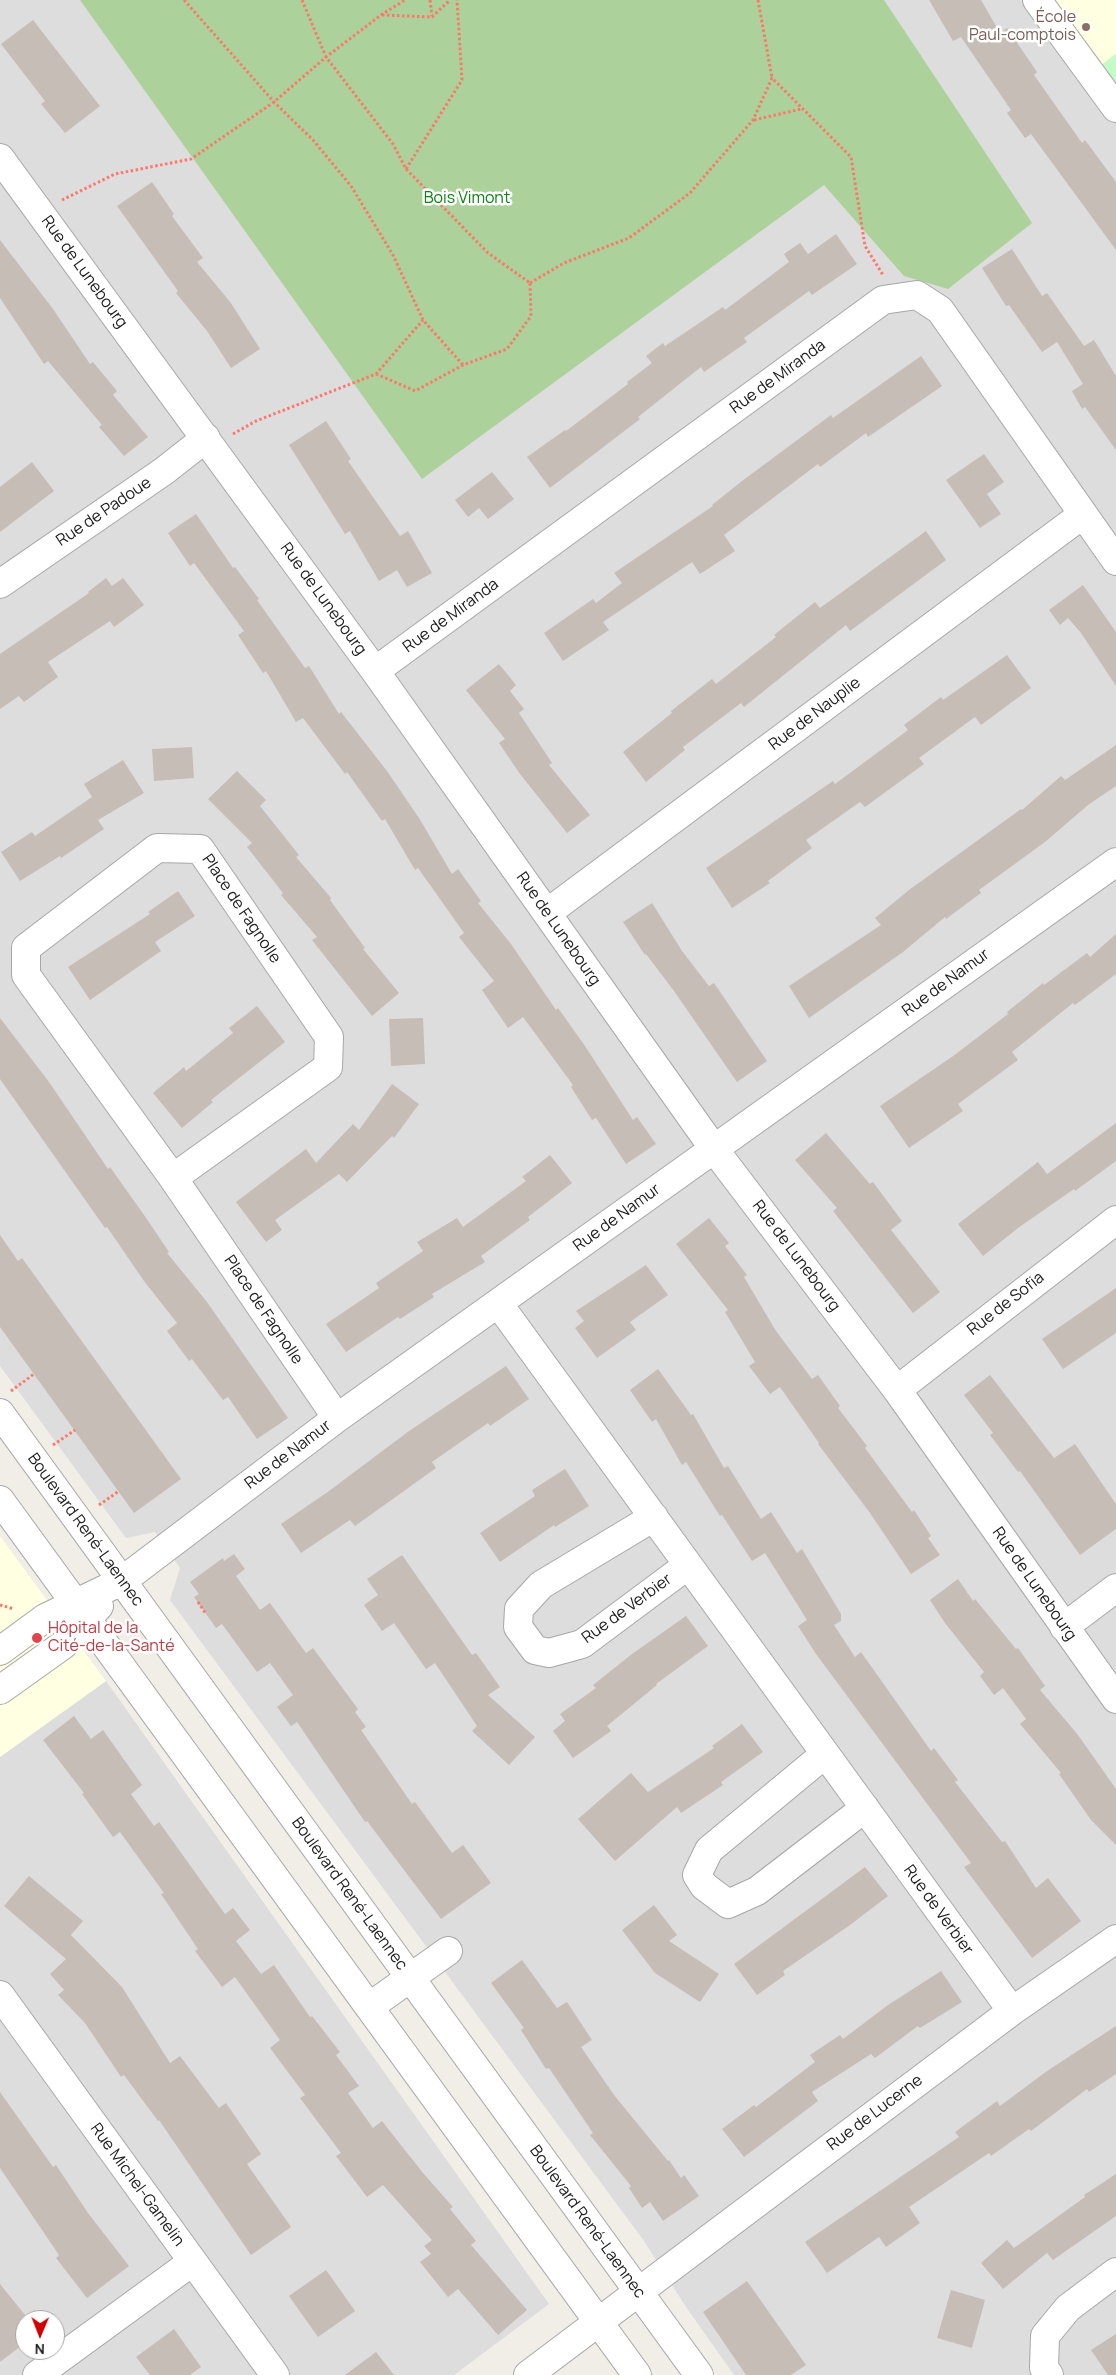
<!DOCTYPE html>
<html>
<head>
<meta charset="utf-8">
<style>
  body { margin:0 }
  #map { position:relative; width:1116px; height:2375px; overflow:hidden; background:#f1ede7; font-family:Manrope,sans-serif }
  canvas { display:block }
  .north { position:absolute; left:15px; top:2310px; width:50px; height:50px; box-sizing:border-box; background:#fff; border:1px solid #a6a6a6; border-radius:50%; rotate:181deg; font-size:14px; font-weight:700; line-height:20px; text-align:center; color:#202020 }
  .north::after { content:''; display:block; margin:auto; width:18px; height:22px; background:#d10003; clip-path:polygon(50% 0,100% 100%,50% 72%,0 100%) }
</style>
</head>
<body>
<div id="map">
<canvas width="1116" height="2375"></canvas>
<div class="north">N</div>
</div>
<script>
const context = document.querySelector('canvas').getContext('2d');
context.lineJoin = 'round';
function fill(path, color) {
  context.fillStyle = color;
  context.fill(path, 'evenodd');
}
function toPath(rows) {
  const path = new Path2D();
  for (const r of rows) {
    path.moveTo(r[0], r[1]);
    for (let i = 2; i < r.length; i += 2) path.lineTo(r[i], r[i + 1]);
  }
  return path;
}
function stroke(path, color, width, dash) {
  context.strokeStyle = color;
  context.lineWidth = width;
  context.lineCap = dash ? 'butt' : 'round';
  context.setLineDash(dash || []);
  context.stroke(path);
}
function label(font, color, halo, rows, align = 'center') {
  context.font = font + ' Manrope,sans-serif';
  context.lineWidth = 5;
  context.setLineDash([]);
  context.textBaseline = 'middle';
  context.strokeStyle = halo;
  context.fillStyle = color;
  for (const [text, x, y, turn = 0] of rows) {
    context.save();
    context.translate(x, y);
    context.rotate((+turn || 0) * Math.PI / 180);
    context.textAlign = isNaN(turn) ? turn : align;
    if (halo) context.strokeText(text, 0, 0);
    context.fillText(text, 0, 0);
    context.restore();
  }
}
fill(toPath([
  [0,0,1116,0,1116,2375,734,2375,686,2307,644,2241,170,1600,180,1568,155,1532,126,1538,0,1366],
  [106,1681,549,2304,454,2375,0,2375,0,1757],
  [25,2320,55,2320,55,2350,25,2350]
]), '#dedddd');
fill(toPath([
  [1037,0,1116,0,1116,54,1090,74],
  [0,1536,106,1681,0,1757]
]), '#ffffe2');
fill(toPath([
  [80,0,884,0,1032,223,948,289,904,276,824,185,422,479]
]), '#acd19b');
fill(toPath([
  [1116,54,1116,108,1090,74]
]), '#c4fbc7');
fill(toPath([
  [929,0,981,0,1000,33,1007,28,1037,72,1034,75,1082,143,1085,140,1116,182,1116,250,1031,134,1025,138,1007,113,1011,110,961,37,953,41],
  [33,20,100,106,65,133,41,104,45,101,1,44],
  [152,182,174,214,172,216,203,258,197,262,231,303,260,349,231,368,207,331,176,293,178,291,117,206],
  [836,234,857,264,812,295,809,291,744,338,747,342,704,372,701,367,638,417,640,419,550,488,527,457,565,430,566,431,628,384,627,382,652,363,646,356,663,343,665,346,723,307,725,310,789,262,784,254,800,243,808,254],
  [0,240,53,309,90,364,93,362,117,391,113,395,148,437,124,456,99,427,102,425,48,361,44,364,0,298],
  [1012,249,1042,296,1047,293,1084,346,1094,340,1116,376,1116,450,1085,407,1082,409,1072,391,1083,384,1057,342,1042,352,1009,305,1006,306,982,268],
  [921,356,942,386,868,437,866,433,820,467,818,464,724,535,735,551,700,574,692,562,603,622,609,630,563,661,544,633,593,599,596,603,622,583,614,573,713,506,712,505,742,481,831,415,833,418],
  [326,421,351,459,348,461,400,536,408,531,432,573,407,587,397,570,379,581,350,531,345,534,289,445],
  [984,454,1004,482,987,494,1001,514,980,528,946,480],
  [32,462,54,491,0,532,0,487],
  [492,472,514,499,488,519,479,508,468,517,455,500],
  [196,514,233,568,235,567,259,599,257,600,305,668,309,666,339,714,341,712,387,771,419,818,452,874,458,869,481,901,478,903,511,944,556,1010,558,1008,585,1046,633,1120,637,1117,656,1144,626,1164,596,1118,592,1120,571,1087,573,1085,523,1017,508,1028,482,990,494,981,459,937,464,933,418,868,415,870,385,819,382,821,347,772,345,774,303,718,296,722,266,671,263,673,238,635,244,631,194,563,190,566,168,533],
  [926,531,946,560,850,631,846,625,744,707,741,703,683,747,685,750,646,782,623,752,672,713,671,711,712,679,716,684,776,637,774,635,815,602,820,608],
  [106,578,112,586,123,578,144,605,114,627,110,621,48,662,58,677,24,702,19,696,0,709,0,654,89,593,88,592],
  [1083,585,1116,632,1116,686,1081,633,1068,618,1060,625,1049,610],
  [1007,655,1031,688,981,725,975,717,919,758,924,764,865,807,860,802,806,840,812,848,768,881,770,883,732,908,706,868,833,781,835,784,908,730,904,725,941,697,943,700],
  [499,664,516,685,510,691,524,709,519,713,552,763,549,765,590,815,567,833,520,774,499,743,505,739,466,690],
  [1116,745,1116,786,1088,805,1045,842,979,890,981,893,946,919,945,917,903,952,809,1018,789,986,881,925,875,918,909,890,1021,809,1022,810,1061,776,1065,780],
  [192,747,194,778,154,781,152,749],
  [123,760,144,793,98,820,104,829,61,858,60,856,20,881,1,852,32,832,35,836,92,797,84,784],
  [237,771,266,800,260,806,299,855,296,857,331,898,330,900,365,948,363,949,399,993,372,1016,312,940,317,937,281,895,283,893,247,847,252,843,208,799],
  [178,891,195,916,155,942,161,951,90,1000,68,967,150,914,148,912],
  [652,903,682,951,709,986,714,983,767,1061,737,1082,674,991,646,954,645,955,623,922],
  [1116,934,1116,974,1075,1005,1073,1003,1012,1052,1018,1060,958,1104,963,1111,909,1148,880,1106,956,1054,1008,1014,1007,1012,1043,983,1044,985,1087,953,1090,957],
  [257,1006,285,1042,211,1100,213,1102,182,1128,153,1093,184,1067,186,1071,233,1033,229,1028],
  [0,1018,49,1082,108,1169,110,1167,144,1215,169,1252,167,1253,207,1302,288,1418,257,1439,228,1397,223,1400,192,1359,189,1361,167,1331,177,1323,144,1281,107,1227,105,1228,0,1079],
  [423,1018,425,1064,391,1066,389,1019],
  [392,1084,419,1104,394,1138,392,1136,347,1182,339,1174,275,1220,282,1230,266,1242,236,1202,306,1149,316,1163,353,1124,359,1130],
  [1116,1123,1116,1161,1075,1191,1074,1189,1018,1228,983,1256,958,1224,1038,1162,1047,1174],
  [826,1133,870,1184,873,1182,902,1221,891,1230,940,1292,913,1313,833,1211,837,1208,795,1160],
  [550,1155,572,1183,528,1217,530,1220,481,1256,485,1262,432,1294,434,1297,400,1319,398,1317,346,1352,326,1324,379,1288,376,1283,423,1251,417,1242,457,1218,463,1227,526,1181,522,1177],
  [709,1218,729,1243,725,1246,747,1275,744,1277,776,1331,812,1379,818,1375,840,1406,838,1408,867,1446,865,1448,912,1512,914,1510,931,1536,928,1538,940,1555,911,1574,870,1513,818,1444,819,1443,780,1387,770,1394,749,1366,755,1362,725,1312,728,1310,676,1244],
  [0,1235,18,1261,22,1258,181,1479,134,1513,0,1327],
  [646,1265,668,1295,630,1322,636,1330,597,1358,575,1328,584,1321,576,1311],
  [1116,1288,1116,1333,1063,1369,1042,1339],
  [506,1366,529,1399,490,1426,488,1423,432,1462,436,1468,355,1526,350,1520,301,1553,281,1524,329,1491,409,1431],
  [658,1369,691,1415,693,1414,724,1468,728,1466,761,1519,771,1512,797,1553,802,1549,841,1614,841,1621,834,1625,855,1657,861,1652,931,1751,934,1748,958,1780,955,1782,1002,1842,1005,1841,1036,1888,1048,1878,1081,1921,1032,1958,964,1867,971,1863,816,1654,798,1626,807,1620,765,1553,752,1561,722,1515,720,1516,686,1462,682,1465,656,1419,652,1422,630,1390],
  [990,1375,1054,1458,1075,1444,1116,1504,1116,1529,1080,1555,1020,1471,1018,1472,990,1435,993,1433,964,1395],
  [565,1469,589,1506,555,1527,554,1525,500,1562,480,1533,535,1496,532,1490],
  [234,1554,245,1569,236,1576,260,1610,270,1603,306,1653,313,1648,358,1709,355,1712,366,1727,361,1730,412,1804,415,1802,452,1853,463,1845,491,1883,441,1919,367,1821,365,1822,297,1722,291,1726,277,1707,293,1695,270,1663,257,1672,222,1624,216,1628,194,1597,199,1594,190,1582,223,1558,224,1561],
  [402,1555,472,1655,476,1653,500,1687,488,1695,535,1737,509,1765,472,1731,477,1726,435,1663,426,1669,394,1623,382,1631,364,1605,378,1595,367,1579],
  [958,1579,973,1601,975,1599,1016,1649,1018,1648,1045,1686,1040,1690,1078,1735,1116,1789,1116,1845,1091,1820,1059,1774,1061,1773,1020,1724,1026,1719,1003,1688,994,1695,980,1676,984,1672,945,1623,930,1600],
  [686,1616,708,1646,656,1684,657,1685,607,1726,611,1731,573,1758,553,1731,565,1721,560,1714,596,1688,593,1685,632,1654],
  [74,1716,91,1739,103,1730,142,1785,131,1794,154,1826,159,1822,225,1914,233,1908,250,1930,236,1941,261,1974,274,1965,310,2017,312,2016,340,2052,336,2055,359,2086,348,2093,373,2128,382,2121,423,2173,453,2207,450,2209,476,2241,471,2245,527,2310,498,2335,458,2289,448,2297,420,2262,431,2254,424,2246,432,2240,383,2185,367,2197,336,2156,341,2153,300,2098,305,2095,270,2048,280,2040,235,1977,222,1987,195,1951,198,1949,161,1894,164,1893,120,1832,113,1837,82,1794,84,1793,43,1740],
  [742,1724,763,1752,721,1782,723,1785,681,1813,677,1807,615,1861,578,1819,631,1773,648,1792,714,1748,712,1746],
  [865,1867,888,1896,850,1925,783,1971,785,1975,757,1995,734,1964],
  [29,1876,83,1921,71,1935,122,1987,170,2063,180,2056,219,2108,226,2103,261,2154,247,2164,291,2227,251,2255,159,2120,158,2121,124,2075,121,2077,85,2023,58,1995,64,1990,50,1974,66,1959,4,1906],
  [654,1905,677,1935,669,1941,719,1974,700,2002,655,1973,622,1930],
  [522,1960,557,2008,567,2002,592,2040,581,2047,614,2095,668,2161,669,2160,681,2178,684,2175,699,2196,663,2221,650,2202,642,2208,629,2188,631,2186,590,2135,593,2133,549,2068,546,2069,521,2030,524,2028,491,1983],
  [941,1971,962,2002,920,2028,918,2026,875,2058,871,2054,812,2092,818,2101,744,2157,722,2129,754,2105,756,2107,815,2062,810,2055,840,2035,843,2039,888,2005],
  [1116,2026,1116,2074,1089,2092,1087,2089,1031,2131,1029,2129,991,2156,989,2153,909,2207,920,2223,886,2247,879,2237,827,2273,805,2242,959,2137,955,2132,997,2101,1000,2106,1047,2071],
  [0,2092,53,2167,56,2165,88,2213,129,2266,87,2298,56,2258,59,2255,0,2168],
  [1116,2174,1116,2216,1053,2260,1047,2253,1003,2289,981,2263,1007,2240,1014,2248,1085,2197,1084,2195],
  [326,2270,355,2311,318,2337,289,2296],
  [747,2281,806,2365,791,2375,746,2375,703,2312],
  [0,2284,25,2315,25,2343,0,2362],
  [951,2290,985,2300,972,2348,937,2338],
  [174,2329,201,2367,190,2375,150,2375,136,2357],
  [1116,2334,1116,2375,1108,2375,1091,2350],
  [376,2352,394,2375,345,2375]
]), '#c6bdb6');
const minor = toPath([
  [1037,0,1116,108],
  [0,158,375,671,714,1149,897,1390,1116,1699],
  [0,584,164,471,206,438],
  [375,671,883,300,917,295,940,310,1116,561],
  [547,913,1082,515],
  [173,1178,328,1067,329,1037,200,849,157,848,26,948,26,975,173,1178,337,1418],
  [498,1303,1012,2011],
  [897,1390,1116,1220],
  [0,1413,699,2375],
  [0,1500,637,2375],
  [654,1517,541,1585,519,1609,518,1627,535,1650,549,1653,582,1644,688,1565],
  [1064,1627,1116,1588],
  [0,1651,45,1618,122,1581,337,1418,1116,862],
  [0,1690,63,1645,99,1606],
  [825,1754,709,1850,697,1875,704,1886,728,1904,757,1891,865,1808],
  [0,1995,275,2375],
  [369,2007,448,1951],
  [37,2375,192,2262],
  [528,2375,1012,2011,1116,1939],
  [1049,2375,1044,2368,1045,2336,1068,2308,1116,2272]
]);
stroke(minor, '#a7a7a7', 30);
stroke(toPath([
  [184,0,274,102,313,140,351,186,393,255,423,320,463,365],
  [302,0,326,57,393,144,406,169,488,253,530,283],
  [430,0,432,16],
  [758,0,772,78],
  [382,15,432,17,450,0],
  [754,120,801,109],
  [406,169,462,80,457,0],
  [62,200,115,174,191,159,274,102,326,57,381,15,405,0],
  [530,283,564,263,629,238,690,193,753,120,772,78,851,157,865,246,883,275],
  [376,374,415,391,463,365,507,349,531,316,530,283],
  [233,434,256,421,376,374,423,320],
  [11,1391,34,1374],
  [53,1445,75,1430],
  [99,1505,119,1491],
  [198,1602,206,1614],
  [0,1605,14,1609]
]), '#fd786c', 3, [2.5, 2.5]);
stroke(minor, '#fff', 28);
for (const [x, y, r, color] of [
  [1086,27,5,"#8d6e63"],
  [37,1638,6,"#e0444e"]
]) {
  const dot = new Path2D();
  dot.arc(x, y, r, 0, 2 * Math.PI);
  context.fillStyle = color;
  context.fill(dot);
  stroke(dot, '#fff', 2);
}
label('16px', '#785e54', '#fff', [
  ["École",1076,18],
  ["Paul-comptois",1076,36]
], 'right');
label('16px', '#098411', '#fff', [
  ["Bois Vimont",467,199]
]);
label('16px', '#202020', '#fff', [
  ["Rue de Lunebourg",84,272,54],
  ["Rue de Miranda",778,377,-36],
  ["Rue de Padoue",104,512,-34],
  ["Rue de Lunebourg",323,599,54],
  ["Rue de Miranda",451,616,-36],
  ["Rue de Nauplie",815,714,-37],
  ["Place de Fagnolle",241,909,56],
  ["Rue de Lunebourg",558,929,55],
  ["Rue de Namur",946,983,-36],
  ["Rue de Namur",617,1218,-36],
  ["Rue de Lunebourg",796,1256,53],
  ["Rue de Sofia",1006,1304,-38],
  ["Place de Fagnolle",263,1310,56],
  ["Rue de Namur",288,1455,-37],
  ["Boulevard René-Laennec",85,1530,54],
  ["Rue de Lunebourg",1034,1584,55],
  ["Rue de Verbier",627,1609,-36],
  ["Boulevard René-Laennec",349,1894,54],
  ["Rue de Verbier",938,1910,54],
  ["Rue de Lucerne",875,2113,-37],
  ["Rue Michel-Gamelin",137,2185,54],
  ["Boulevard René-Laennec",587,2222,54]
]);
label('16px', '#be3a42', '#fff', [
  ["Hôpital de la",48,1629],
  ["Cité-de-la-Santé",48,1647]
], 'left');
</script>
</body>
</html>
